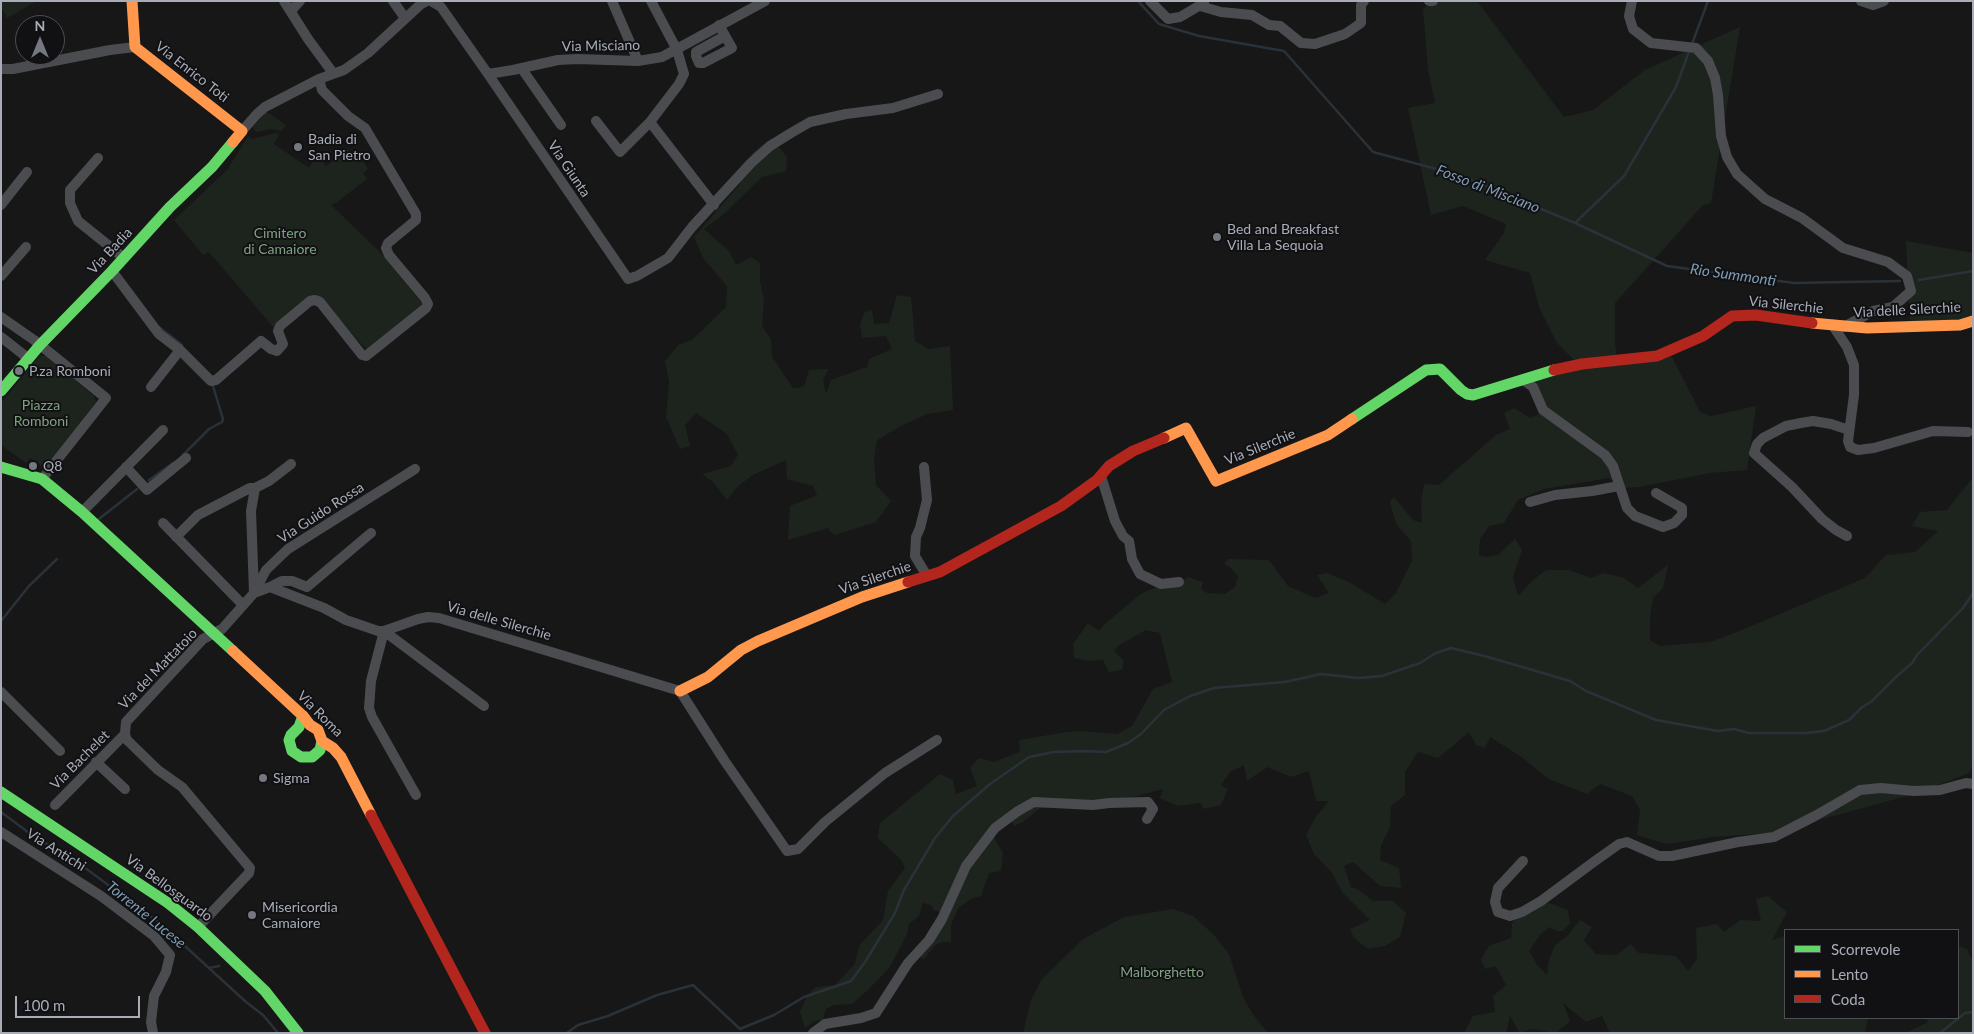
<!DOCTYPE html>
<html>
<head>
<meta charset="utf-8">
<style>
  body { margin:0 }
  #map { position:relative; width:1974px; height:1034px; overflow:hidden; background:#171717; font-family:Lato,sans-serif }
  canvas { display:block }
  .frame { position:absolute; inset:0; border:2px solid #a8adb8; pointer-events:none }
  .legend { position:absolute; left:1784px; top:929px; width:175px; height:90px; box-sizing:border-box; background:#111113; border:1px solid #4d4f55; margin:0; padding:6px 9px; list-style:none; font-size:15px; color:#a8adb8 }
  .legend li { display:flex; align-items:center; gap:10px; height:25px }
  .legend b { width:25px; border:1px solid #4d4f55 }
  .north { position:absolute; left:15px; top:15px; width:50px; height:50px; box-sizing:border-box; background:#111113; border:1px solid #4d4f55; border-radius:50%; rotate:0deg; font-size:14px; font-weight:700; line-height:20px; text-align:center; color:#a8adb8 }
  .north::after { content:''; display:block; margin:auto; width:18px; height:22px; background:#757880; clip-path:polygon(50% 0,100% 100%,50% 72%,0 100%) }
  .scale { position:absolute; left:15px; top:996px; width:125px; height:22px; box-sizing:border-box; border:2px solid #a8adb8; border-top:0; padding-left:6px; font-size:15px; line-height:18px; white-space:nowrap; color:#a8adb8; -webkit-text-stroke:4px #111113; paint-order:stroke }
</style>
</head>
<body>
<div id="map">
<canvas width="1974" height="1034"></canvas>
<div class="frame"></div>
<ul class="legend">
<li><b style="height:6px;background:#63d668"></b>Scorrevole</li>
<li><b style="height:6px;background:#ff974d"></b>Lento</li>
<li><b style="height:6px;background:#b3261e"></b>Coda</li>
</ul>
<div class="north">N</div>
<div class="scale">100 m</div>
</div>
<script>
const context = document.querySelector('canvas').getContext('2d');
context.lineJoin = 'round';
function fill(path, color) {
  context.fillStyle = color;
  context.fill(path, 'evenodd');
}
function toPath(rows) {
  const path = new Path2D();
  for (const r of rows) {
    path.moveTo(r[0], r[1]);
    for (let i = 2; i < r.length; i += 2) path.lineTo(r[i], r[i + 1]);
  }
  return path;
}
function stroke(path, color, width, dash) {
  context.strokeStyle = color;
  context.lineWidth = width;
  context.lineCap = dash ? 'butt' : 'round';
  context.setLineDash(dash || []);
  context.stroke(path);
}
function label(font, color, halo, rows, align = 'center') {
  context.font = font + ' Lato,sans-serif';
  context.lineWidth = 4;
  context.setLineDash([]);
  context.textBaseline = 'middle';
  context.strokeStyle = halo;
  context.fillStyle = color;
  for (const [text, x, y, turn = 0] of rows) {
    context.save();
    context.translate(x, y);
    context.rotate((+turn || 0) * Math.PI / 180);
    context.textAlign = isNaN(turn) ? turn : align;
    if (halo) context.strokeText(text, 0, 0);
    context.fillText(text, 0, 0);
    context.restore();
  }
}
fill(toPath([
  [1,1,37,1,7,18,1,7],
  [1441,1,1477,1,1564,117,1593,110,1645,70,1740,27,1711,203,1703,205,1615,303,1615,342,1617,361,1670,353,1700,412,1711,416,1756,406,1747,470,1710,473,1639,487,1623,488,1609,478,1544,489,1518,500,1504,523,1489,526,1480,539,1479,555,1486,557,1498,555,1515,539,1522,550,1513,577,1518,596,1533,580,1546,570,1569,570,1591,578,1604,573,1624,578,1638,588,1668,565,1663,588,1653,598,1650,619,1650,640,1660,646,1710,642,1742,630,1865,578,1886,555,1915,552,1938,531,1912,526,1920,512,1947,510,1973,477,1973,763,1969,773,1918,793,1771,833,1713,837,1667,844,1637,835,1640,810,1632,796,1600,784,1587,794,1549,779,1520,756,1490,737,1485,748,1476,745,1469,732,1438,758,1418,752,1405,772,1405,795,1391,806,1390,827,1381,846,1380,860,1399,868,1401,888,1380,886,1353,862,1344,866,1351,887,1359,890,1373,901,1393,901,1406,913,1400,937,1385,946,1368,949,1354,938,1350,929,1370,920,1342,892,1332,873,1314,854,1306,835,1315,818,1329,801,1316,801,1309,771,1291,777,1267,767,1247,781,1244,765,1230,772,1221,785,1228,789,1221,805,1204,809,1200,803,1177,806,1160,798,1163,789,1133,797,1063,807,1040,808,1023,822,1014,826,1007,815,990,831,1003,853,1001,871,989,873,981,896,973,898,958,908,951,925,951,942,942,942,935,945,924,959,914,955,940,912,934,910,931,905,923,903,919,916,909,924,907,934,890,967,867,991,852,1004,834,1005,826,1009,823,1020,815,1021,805,1028,800,1012,808,994,816,987,835,985,855,964,859,946,883,920,888,891,905,868,902,861,878,838,880,823,940,774,953,780,956,794,977,786,970,768,979,758,994,762,1020,752,1019,740,1066,732,1082,731,1117,734,1132,726,1153,689,1172,682,1160,633,1146,630,1119,645,1114,651,1124,661,1122,670,1109,672,1103,660,1089,661,1074,658,1073,644,1088,623,1099,631,1106,623,1142,593,1155,588,1177,587,1188,577,1203,582,1201,589,1207,593,1225,594,1235,587,1238,576,1231,568,1224,564,1228,559,1269,560,1288,586,1315,598,1329,593,1317,575,1327,573,1349,582,1385,604,1396,593,1412,561,1411,541,1396,524,1390,502,1394,497,1413,520,1422,523,1421,502,1424,484,1439,485,1496,435,1510,429,1504,413,1514,408,1530,418,1546,411,1533,382,1578,364,1557,343,1539,307,1530,273,1485,260,1504,233,1506,224,1463,206,1431,215,1408,108,1435,103,1428,70,1423,8],
  [265,113,269,113,286,125,282,131,271,129,256,132,253,127],
  [276,133,279,134,274,144,309,168,312,163,316,162,319,158,326,166,348,149,358,161,361,159,368,169,363,173,367,179,336,203,331,205,379,251,424,306,368,351,315,294,274,328,209,252,203,255,174,220,227,170,248,136,252,139],
  [771,138,787,157,786,171,762,177,725,213,704,229,729,251,736,265,751,257,760,263,760,281,764,300,762,326,771,339,772,357,793,388,804,387,809,370,829,369,823,380,826,394,831,380,867,367,869,359,892,349,886,336,862,338,860,324,865,312,872,310,874,324,889,323,897,295,911,297,915,341,928,349,950,346,953,410,927,414,899,427,877,440,874,458,876,485,891,501,876,522,834,535,828,528,788,540,790,506,817,495,813,486,787,479,786,460,753,475,737,487,727,500,713,482,702,474,731,466,738,455,727,434,696,413,685,425,690,446,680,449,666,417,669,382,665,361,678,345,692,340,726,307,727,286,703,258,694,237,740,184,752,153],
  [1906,241,1973,253,1973,316,1960,321,1910,322],
  [39,356,46,356,94,396,96,402,45,468,30,458,26,463,1,445,1,403],
  [1768,896,1787,912,1772,940,1785,936,1785,1018,1868,1018,1865,1033,1610,1033,1602,1016,1586,1022,1563,1003,1570,1021,1556,1033,1531,1029,1520,1033,1510,1016,1506,1033,1464,1033,1473,1016,1495,1012,1493,996,1506,985,1496,966,1485,969,1481,959,1489,946,1511,938,1512,924,1523,907,1549,903,1568,910,1570,923,1563,931,1557,931,1549,927,1540,935,1529,951,1538,966,1547,975,1549,960,1555,945,1567,936,1580,920,1592,927,1584,940,1596,954,1617,955,1630,944,1639,953,1676,956,1688,971,1697,959,1696,928,1717,924,1724,932,1740,920,1761,921,1756,899],
  [1173,909,1193,916,1213,934,1229,954,1243,997,1254,1016,1268,1033,1023,1033,1031,1000,1042,979,1083,939,1124,917],
  [1958,946,1967,949,1973,963,1973,1033,1905,1033,1928,1022,1926,1018,1958,1018]
]), '#1d241e');
stroke(toPath([
  [1138,1,1159,24,1199,36,1284,51,1373,152,1459,175,1575,223,1624,176,1676,87,1690,49],
  [1692,44,1708,1],
  [1575,223,1667,266,1794,283,1900,281],
  [1919,280,1973,271],
  [159,327,182,345],
  [183,455,209,429,222,422,223,419,213,386],
  [149,480,173,463],
  [99,519,137,489],
  [1,621,29,586,57,559],
  [1,812,40,841,61,850,162,925,246,1002,263,1015,278,1033],
  [209,968,219,966],
  [567,1033,578,1025,608,1016,657,995,693,985,740,1029,774,1015,804,997,851,981,865,962,895,913,904,890,935,838,953,816,990,784,1029,757,1054,752,1084,751,1106,752,1128,743,1141,734,1164,710,1190,696,1214,688,1285,682,1321,674,1358,678,1382,676,1420,663,1436,653,1451,648,1488,657,1570,681,1586,691,1656,720,1718,731,1734,729,1749,733,1806,733,1824,731,1849,720,1861,708,1872,701,1897,676,1912,663,1917,655,1963,608,1973,593],
  [1940,1033,1965,1013,1973,1012]
]), '#2a3239', 2.5);
stroke(toPath([
  [284,1,308,39,333,73],
  [393,1,405,18],
  [431,1,441,7,488,74,628,279,637,276,668,258,692,227,751,163,770,146,791,133,810,122,846,114,893,108,938,94],
  [612,1,638,61],
  [1150,1,1168,19,1180,17,1204,3],
  [1429,1,1433,1],
  [1632,1,1629,16,1633,29,1651,43,1696,48,1708,61,1715,78,1718,95,1721,136,1727,157,1737,174,1765,199,1802,218,1843,248,1888,262,1907,276,1911,291,1893,307,1873,311,1844,327],
  [1861,1,1873,5,1884,1],
  [1200,6,1221,12,1252,15,1269,25,1280,26,1301,43,1315,44,1345,34,1361,23,1361,5,1364,1],
  [291,11,300,1],
  [719,25,732,48,703,63,699,63,696,56,696,52,725,36],
  [1,69,13,69,110,50,135,47],
  [522,69,561,125],
  [488,74,513,70,558,60,577,59,638,61,662,57,765,1],
  [596,121,620,152,650,122,679,84,684,74,677,50,651,1],
  [650,122,714,205],
  [242,131,257,114,265,107,319,79,344,70,368,53,421,4,427,1],
  [98,158,70,190,70,203,78,221,124,258],
  [1,205,27,172],
  [112,271,159,334,180,350,211,381,216,380,261,341,271,349,277,351,283,344,278,331,280,326,310,301,315,300,320,302,362,355,366,356,426,308,428,304,425,298,389,255,386,248,388,243,416,220,416,214,365,128,348,116,322,90,319,79],
  [1,276,26,247],
  [1,317,34,340,106,398,42,479],
  [1833,326,1847,347,1854,365,1854,395,1848,441,1850,447,1858,450,1874,448,1933,431,1968,432],
  [1,337,29,359],
  [1523,380,1533,387,1543,410,1605,455,1613,466,1627,508,1635,516,1663,527,1674,523,1682,515,1682,508,1656,493],
  [151,387,180,350],
  [126,467,147,490,186,458],
  [924,467,927,500,920,528,916,537,915,556,927,576],
  [1101,476,1115,521,1123,536,1129,541,1132,559,1140,574,1161,584,1179,582],
  [1530,502,1555,495,1592,491,1619,486],
  [82,512,163,430],
  [163,523,243,605],
  [1847,536,1836,530,1822,519,1792,487,1754,453,1757,444,1763,438,1786,426,1801,423,1813,421,1831,424,1849,430],
  [176,537,198,515,250,488,255,488,269,481,291,464],
  [270,587,282,581,292,581,307,587,371,533],
  [254,592,251,511,255,488],
  [254,593,266,570,288,549,415,469],
  [1,692,60,751],
  [96,762,125,789],
  [416,795,372,717,369,708,371,681,384,631,484,706],
  [55,805,125,734],
  [1,832,101,896,154,936,170,955,166,972,154,996,151,1022,153,1033],
  [1523,861,1498,888,1495,902,1498,912,1510,916,1522,912,1541,901,1595,861,1619,844,1627,842,1659,856,1672,856,1738,842,1774,837,1815,816,1860,790,1881,788,1914,791,1940,790,1966,783,1973,784],
  [198,927,249,873,250,868,182,787,158,770,127,740,125,734,126,722,203,639,222,629,254,593,270,587,324,608,346,620,378,631,384,631,418,619,428,617,439,618,680,691,724,760,787,851,798,849,825,822,885,773,937,740],
  [813,1033,825,1024,861,1018,876,1013,908,963,929,940,942,919,966,866,995,828,1018,811,1034,802,1093,805,1109,803,1148,802,1153,809,1147,819]
]), '#4b4c50', 10);
stroke(toPath([
  [1,391,40,345,112,271,170,207,212,167,233,142],
  [1352,419,1426,370,1440,369,1461,390,1467,394,1473,395,1554,370],
  [1,467,42,479,82,512,233,651],
  [303,716,299,727,291,735,289,740,292,751,301,757,312,757,320,750,322,741],
  [1,792,168,903,198,927,265,991,298,1033]
]), '#63d668', 11);
stroke(toPath([
  [132,1,135,47,242,131,233,142],
  [1812,323,1867,328,1960,325,1973,321],
  [1164,438,1186,428,1216,481,1328,435,1352,419],
  [233,651,303,716,310,725,318,730,322,741,333,748,341,757,371,815],
  [680,691,708,677,741,650,758,641,862,597,908,582]
]), '#ff974d', 11);
stroke(toPath([
  [1554,370,1582,364,1657,356,1703,336,1732,316,1756,315,1812,323],
  [908,582,940,572,1061,506,1097,480,1109,466,1133,451,1164,438],
  [371,815,485,1033]
]), '#b3261e', 11);
for (const [x, y, r, color] of [
  [298,147,5,"#757880"],
  [1217,237,5,"#757880"],
  [19,371,5,"#757880"],
  [33,466,5,"#757880"],
  [263,778,5,"#757880"],
  [252,915,5,"#757880"]
]) {
  const dot = new Path2D();
  dot.arc(x, y, r, 0, 2 * Math.PI);
  context.fillStyle = color;
  context.fill(dot);
  stroke(dot, '#111113', 2);
}
label('14px', '#a8adb8', '#111113', [
  ["Via Misciano",601,46,-1],
  ["Via Enrico Toti",192,72,38],
  ["Via Giunta",569,169,56],
  ["Via Badia",110,251,-47],
  ["Via Silerchie",1786,305,6],
  ["Via delle Silerchie",1907,310,-3],
  ["Via Silerchie",1260,447,-22],
  ["Via Guido Rossa",321,513,-33],
  ["Via Silerchie",875,578,-19],
  ["Via delle Silerchie",499,621,16],
  ["Via del Mattatoio",158,669,-46],
  ["Via Roma",320,714,45],
  ["Via Bachelet",80,760,-45],
  ["Via Antichi",56,850,32],
  ["Via Bellosguardo",169,888,36]
]);
label('14px', '#a8adb8', '#111113', [
  ["Badia di",308,139],
  ["San Pietro",308,155],
  ["Bed and Breakfast",1227,229],
  ["Villa La Sequoia",1227,245],
  ["P.za Romboni",29,371],
  ["Q8",43,466],
  ["Sigma",273,778],
  ["Misericordia",262,907],
  ["Camaiore",262,923]
], 'left');
label('14px', '#7fa381', '#111113', [
  ["Cimitero",280,233],
  ["di Camaiore",280,249],
  ["Piazza",41,405],
  ["Romboni",41,421],
  ["Malborghetto",1162,972]
]);
label('italic 15px', '#7f9bb3', '#111113', [
  ["Fosso di Misciano",1488,189,21],
  ["Rio Summonti",1733,275,8],
  ["Torrente Lucese",146,915,39]
]);
</script>
</body>
</html>
